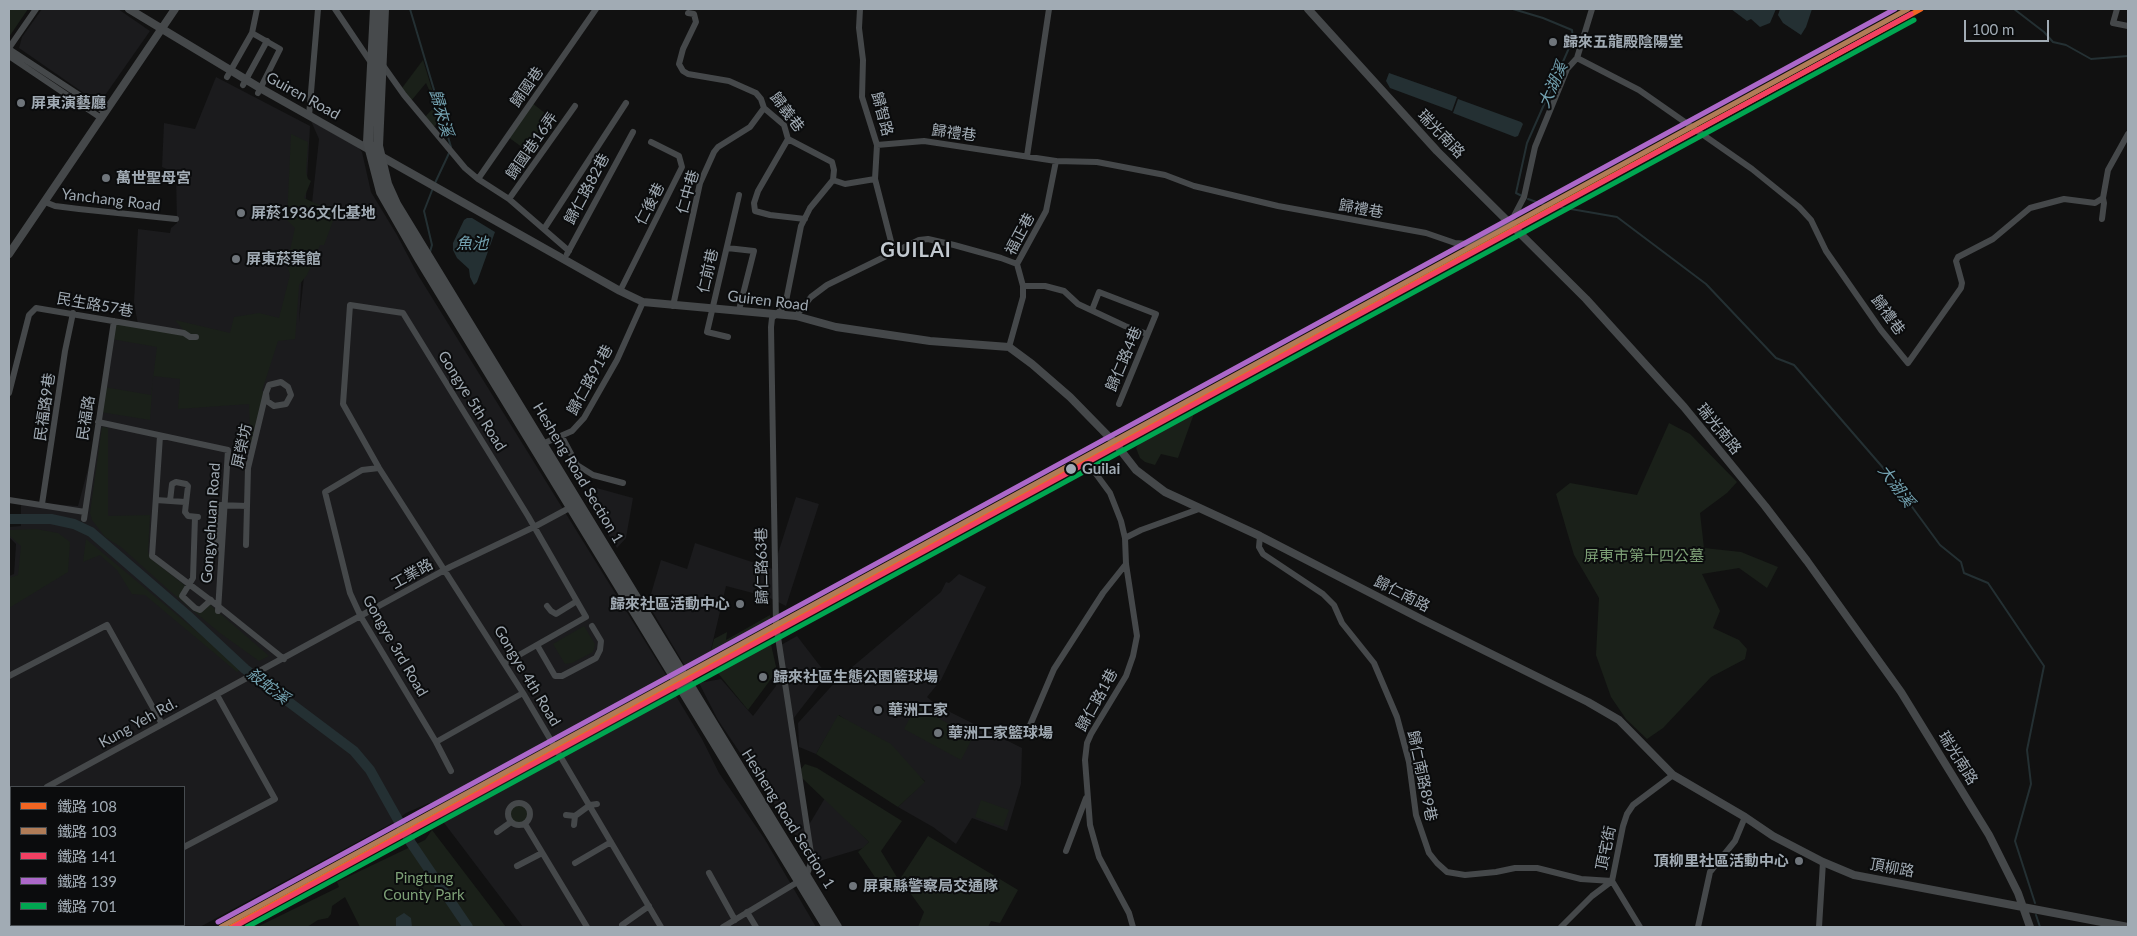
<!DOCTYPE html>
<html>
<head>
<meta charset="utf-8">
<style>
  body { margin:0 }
  #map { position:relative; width:2137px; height:936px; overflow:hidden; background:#111; font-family:Lato,"Noto Sans TC",sans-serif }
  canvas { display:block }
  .frame { position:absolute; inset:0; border:10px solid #a1abb4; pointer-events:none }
  .legend { position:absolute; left:10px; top:786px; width:175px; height:140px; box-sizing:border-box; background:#0b0c0d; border:1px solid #474c50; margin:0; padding:6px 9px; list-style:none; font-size:15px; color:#a1abb4 }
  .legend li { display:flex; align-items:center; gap:10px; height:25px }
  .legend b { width:25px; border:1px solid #474c50 }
  .scale { position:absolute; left:1964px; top:20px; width:85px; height:22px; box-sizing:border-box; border:2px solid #a1abb4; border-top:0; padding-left:6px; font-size:15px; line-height:18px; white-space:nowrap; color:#a1abb4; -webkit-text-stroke:4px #0b0c0d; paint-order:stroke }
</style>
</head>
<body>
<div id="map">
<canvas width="2137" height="936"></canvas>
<div class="frame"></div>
<ul class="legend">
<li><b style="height:6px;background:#f26522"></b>鐵路 108</li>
<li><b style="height:6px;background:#b07c57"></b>鐵路 103</li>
<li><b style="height:6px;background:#f24062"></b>鐵路 141</li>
<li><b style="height:6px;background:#ac68c9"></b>鐵路 139</li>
<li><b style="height:6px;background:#00a651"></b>鐵路 701</li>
</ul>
<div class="scale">100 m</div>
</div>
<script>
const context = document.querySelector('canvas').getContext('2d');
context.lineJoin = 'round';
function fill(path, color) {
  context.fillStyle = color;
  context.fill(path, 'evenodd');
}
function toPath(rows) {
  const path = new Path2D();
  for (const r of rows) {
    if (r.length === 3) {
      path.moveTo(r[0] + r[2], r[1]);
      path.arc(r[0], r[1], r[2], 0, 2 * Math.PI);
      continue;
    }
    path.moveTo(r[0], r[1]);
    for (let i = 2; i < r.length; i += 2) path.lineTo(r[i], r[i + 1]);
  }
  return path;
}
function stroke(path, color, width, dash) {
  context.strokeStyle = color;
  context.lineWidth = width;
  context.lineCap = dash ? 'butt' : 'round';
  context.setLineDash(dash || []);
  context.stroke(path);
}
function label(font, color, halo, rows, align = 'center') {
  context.font = font + ' Lato,"Noto Sans TC",sans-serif';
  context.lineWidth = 4;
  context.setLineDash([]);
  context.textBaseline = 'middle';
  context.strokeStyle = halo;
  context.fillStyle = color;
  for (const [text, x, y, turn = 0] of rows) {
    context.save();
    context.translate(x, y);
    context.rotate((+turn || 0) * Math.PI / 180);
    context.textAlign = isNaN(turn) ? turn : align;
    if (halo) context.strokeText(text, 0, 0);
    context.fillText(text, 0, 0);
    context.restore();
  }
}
fill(toPath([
  [42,9,118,9,150,31,101,101,88,96,19,48,22,37],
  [216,77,310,126,299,322,319,139,311,121,358,147,362,152,371,192,397,235,418,275,669,680,673,691,702,739,719,773,764,838,816,927,523,927,429,803,406,813,396,821,200,927,9,927,9,576,14,574,16,544,9,537,9,527,21,526,21,502,78,506,100,424,115,324,138,325,134,302,138,229,170,233,171,228,177,223,176,173,162,167,164,123,195,129],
  [11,787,184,787,184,925,11,925],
  [593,487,633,498,626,538,617,548,586,499,585,492],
  [796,497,819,504,786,606,768,597,726,586,709,658,688,671,648,604,661,560,687,569,695,543,773,569],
  [959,574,986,587,941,680,927,697,938,706,1022,748,1021,784,1007,831,972,818,956,844,933,827,898,807,925,781,839,715,816,754,799,747,798,723,838,679,941,592,946,582,949,583],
  [797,636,827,675,793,719,781,645],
  [777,671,782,678,808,846,804,848,718,720,699,683,721,679,753,716,776,686],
  [825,798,869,842,863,848,813,863,807,828]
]), '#1b1b1d');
fill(toPath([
  [9,9,28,9,9,37],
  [423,60,441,119,433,128,425,117,436,105,426,83,411,101,402,88],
  [532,103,550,117,526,150,508,137],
  [291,134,308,142,306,172,308,179,311,181,304,198,336,213,324,245,320,245,307,275,299,285,295,339,278,341,262,391,266,393,251,454,249,404,178,409,180,379,153,376,150,420,100,412,104,387,151,395,157,347,111,339,114,321,186,333,175,320,230,333,234,317,259,313,279,318,290,275,287,264,295,228,287,220],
  [1196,408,1178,458,1161,454,1155,465,1145,462,1140,458,1136,448,1147,434],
  [1669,423,1690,434,1737,482,1727,493,1700,513,1704,548,1741,552,1778,567,1767,588,1739,568,1702,574,1720,611,1713,628,1739,640,1747,649,1745,659,1711,677,1663,728,1647,739,1626,719,1611,697,1596,655,1599,598,1574,555,1556,494,1570,483,1637,495],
  [102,427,108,428,108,516,150,515,148,552,151,559,188,588,183,594,200,610,208,603,269,656,259,661,220,633,170,591,121,547,105,537,92,520,90,513],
  [36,529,58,533,70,542,68,572,9,608,9,578,18,575,21,546,9,535,9,530],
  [86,539,242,669,237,672,145,595,132,594,117,570,100,555,83,562],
  [770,615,772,624,709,658,714,639,727,632,726,640],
  [584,626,595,644,593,652,572,663,565,664,553,644],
  [770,640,777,671,748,710,713,667],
  [916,706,973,737,961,760,904,729],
  [838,715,891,744,925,782,898,807,816,754],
  [805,764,817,768,902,821,881,851,898,879,883,889,858,852,869,842,802,778,801,769],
  [981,800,1009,810,1003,827,975,817],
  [519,814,11],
  [432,830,506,927,360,927,345,897,332,906,331,914,328,918,318,920,307,927,257,927,339,887,337,882,425,840],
  [928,836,1018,890,1000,923,991,921,988,927,918,927,924,912,900,879]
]), '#1a2019');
fill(toPath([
  [1731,9,1776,9,1770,23,1760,27,1751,19,1747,21],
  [1780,9,1812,9,1806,27,1801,35,1783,23,1778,15],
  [1389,73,1457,97,1452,111,1390,88,1386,81],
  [1458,99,1521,122,1523,124,1518,136,1515,137,1453,113],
  [467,218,472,218,495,232,477,282,474,285,470,277,469,269,457,258,453,250,453,243,464,220],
  [404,913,411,918,412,927,396,927,396,918]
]), '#243033');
stroke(toPath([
  [410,9,451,147],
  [1513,9,1543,18,1572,30,1573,39,1527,143,1516,193,1522,196],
  [2014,9,2044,32,2053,42,2066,45,2091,59,2128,56],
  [435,183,450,151],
  [1528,199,1542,204,1617,217,1706,284,1776,358,1794,365,1885,470,1940,545,1961,562,1964,573,1988,583,2044,666,2027,750,2031,784,2015,841,2035,903],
  [430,252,432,245,424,211,433,188],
  [2036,915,2040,927]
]), '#243033', 2);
stroke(toPath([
  [9,519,51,519,74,524,91,532,187,615,245,669,354,751,370,770,411,843,468,927]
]), '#243033', 10);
stroke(toPath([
  [335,9,372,64],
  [860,9,859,28,863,60,862,97,877,145,875,179,894,253],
  [2117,9,2113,23,2128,26],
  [688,13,694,14,696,22,683,49,679,64,683,71,688,74,729,81,756,93,761,99,764,108,784,125,788,139,832,162,834,170,833,180,810,208,801,226,786,301,782,309,772,318,771,327,776,624,812,860,806,877,723,927],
  [252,33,280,49,258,93],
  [9,48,36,9],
  [9,49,105,112],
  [9,56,101,118],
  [1577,58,1639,90,1752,169,1799,207,1811,220,1826,251,1881,330,1908,363,1961,288,1962,283,1956,261,1958,257,1993,239,2030,208,2064,199,2095,203,2103,198,2108,170,2128,134],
  [382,64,404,95,465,168,478,179,509,199,569,251],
  [227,77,252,33,257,9],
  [243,85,267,41],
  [309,116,318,9],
  [788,139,758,191,754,203,755,211,770,215,805,219],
  [877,145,924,141,1056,161,1097,162,1165,175,1194,186,1278,206,1426,233,1455,243,1470,244,1509,221,1514,216,1524,197,1535,147,1567,69,1577,58,1592,9],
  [1027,156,1049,9],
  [478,179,596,9],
  [833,180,845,184,875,179],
  [509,199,575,106],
  [45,202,55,206,79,209,176,219],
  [2102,219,2104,203,2103,198],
  [544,229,626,103],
  [727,248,754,251,739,310],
  [567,254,633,132],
  [1023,286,1045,286,1064,291,1078,304,1125,326,1147,334],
  [620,291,682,167,679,156,651,142],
  [673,306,700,183,714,152,718,147,750,127,764,108],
  [1092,310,1099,292,1156,314,1119,404],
  [796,316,811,297,827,285,919,240,928,239,954,245,1001,258,1017,264],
  [728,337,707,332,739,195],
  [1009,347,1023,297,1023,286,1017,264,1046,211,1056,161],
  [9,393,29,315,36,308,184,333,190,337,196,337],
  [98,422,228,450,218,611],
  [160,436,152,556,218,606,284,659],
  [562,437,577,465,593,475,623,483],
  [540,445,572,431,584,418,617,360,643,302],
  [1088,463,1110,493,1121,521,1125,538],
  [379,468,362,470,325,492,350,593,361,617,436,742,523,693],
  [9,500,85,512],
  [156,500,185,502],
  [170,501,172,484,176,482,186,484,188,486,185,512,188,516,198,517],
  [42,504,65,351,73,313],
  [195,517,193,578,182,596,195,608,200,610,211,600],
  [84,519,114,321],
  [1260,536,1259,547,1263,554,1323,594,1334,605,1342,623,1374,663,1397,717,1409,762,1416,815,1429,853,1437,863,1447,872,1465,875,1496,872,1515,868,1537,868,1581,879,1612,881,1640,927],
  [246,545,248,468,266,393,269,385,281,382,288,387,291,395,286,404,274,406,267,401,266,393],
  [216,550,219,505,247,506],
  [547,606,551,611,556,614,577,601],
  [537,645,555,676,562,676,596,658,600,650,601,641,592,626],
  [505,663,586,617,528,516,403,313,350,305,343,404,379,468,523,693,661,927],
  [9,676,107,625,162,724],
  [1028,730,1054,669,1103,593,1126,564],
  [436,742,451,771],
  [47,787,450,567,534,527,573,506],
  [519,814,11],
  [9,809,11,807],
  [566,815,575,816,574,825],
  [575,816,590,805,597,804],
  [525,824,587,927],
  [497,832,511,822],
  [9,843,11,848],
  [184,847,275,799,217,695],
  [1066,851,1086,798],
  [575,863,611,842],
  [517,866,542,853],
  [709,873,735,920],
  [747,912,756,927],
  [622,925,649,906],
  [1133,927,1129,913,1099,857,1090,825,1085,760,1087,743,1091,734,1126,676,1133,656,1137,636,1126,564,1125,538,1141,530,1199,509],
  [1561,927,1592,896,1612,881,1623,826,1627,814,1633,805,1673,775],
  [1698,927,1710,872,1735,841,1745,817],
  [1819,927,1823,862]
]), '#45484a', 6);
stroke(toPath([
  [129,9,260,88,620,291,643,302,796,316,836,327,930,341,1009,347,1032,364,1070,397,1115,443,1136,470,1165,492,1260,536,1421,619,1588,702,1619,720,1673,775,1745,817,1773,836,1823,862,1854,875,2128,927],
  [1308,9,1437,151,1586,299,1684,407,1765,506,1807,561,1901,692,1989,835,2018,893,2030,927],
  [9,254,175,9]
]), '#45484a', 8);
stroke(toPath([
  [375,9,368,142,381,192,420,260,827,927],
  [384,9,378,146,387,184,396,204,837,927]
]), '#474a4c', 10);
stroke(toPath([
  [231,927,1087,460,1921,9]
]), '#f26522', 5);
stroke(toPath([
  [221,927,1908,9]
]), '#b07c57', 5);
stroke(toPath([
  [234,927,1911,14]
]), '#f24062', 5);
stroke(toPath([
  [218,922,1895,9]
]), '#ac68c9', 5);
stroke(toPath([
  [247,927,1914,20]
]), '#00a651', 5);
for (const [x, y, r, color] of [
  [1553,42,5,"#6f757b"],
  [21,103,5,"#6f757b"],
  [106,178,5,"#6f757b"],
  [241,213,5,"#6f757b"],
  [236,259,5,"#6f757b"],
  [1071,469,6,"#a1abb4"],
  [740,604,5,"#6f757b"],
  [763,677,5,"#6f757b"],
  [878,710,5,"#6f757b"],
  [938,733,5,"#6f757b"],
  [1799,861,5,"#6f757b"],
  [853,886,5,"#6f757b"]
]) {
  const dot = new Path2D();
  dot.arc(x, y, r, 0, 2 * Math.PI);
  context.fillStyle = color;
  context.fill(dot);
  stroke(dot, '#0b0c0d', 2);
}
label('bold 15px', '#a1abb4', '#0b0c0d', [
  ["歸來五龍殿陰陽堂",1563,42],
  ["屏東演藝廳",31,103],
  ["萬世聖母宮",116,178],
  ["屏菸1936文化基地",251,213],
  ["屏東菸葉館",246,259],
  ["歸來社區活動中心",730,604,"right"],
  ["歸來社區生態公園籃球場",773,677],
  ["華洲工家",888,710],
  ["華洲工家籃球場",948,733],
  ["頂柳里社區活動中心",1789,861,"right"],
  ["屏東縣警察局交通隊",863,886]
], 'left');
label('15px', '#a1abb4', '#0b0c0d', [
  ["歸國巷",527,87,-55],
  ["Guiren Road",303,96,29],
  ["歸義巷",787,112,53],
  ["歸智路",882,114,75],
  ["歸禮巷",954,133,7],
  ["瑞光南路",1441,134,46],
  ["歸國巷16弄",532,146,-55],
  ["歸仁路82巷",587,189,-62],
  ["仁中巷",688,192,-74],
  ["Yanchang Road",111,200,7],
  ["仁後巷",650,204,-63],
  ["歸禮巷",1361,209,10],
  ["福正巷",1020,234,-62],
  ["仁前巷",708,271,-77],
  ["Guiren Road",768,301,7],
  ["民生路57巷",95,305,10],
  ["歸禮巷",1888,315,54],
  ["歸仁路4巷",1124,359,-67],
  ["歸仁路91巷",590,380,-61],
  ["Gongye 5th Road",472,401,58],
  ["民福路9巷",45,407,-82],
  ["民福路",86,418,-81],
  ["瑞光南路",1719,429,51],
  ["屏榮坊",242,446,-78],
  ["Hesheng Road Section 1",578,473,59],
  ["Gongyehuan Road",211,523,-86],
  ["歸仁路63巷",762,566,-91],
  ["工業路",412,574,-29],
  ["歸仁南路",1402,594,27],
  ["Gongye 3rd Road",395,646,60],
  ["Gongye 4th Road",527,676,59],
  ["歸仁路1巷",1097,700,-61],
  ["Kung Yeh Rd.",138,723,-29],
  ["瑞光南路",1958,758,58],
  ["歸仁南路89巷",1422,776,78],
  ["Hesheng Road Section 1",788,819,58],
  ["頂宅街",1606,848,-78],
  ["頂柳路",1892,868,10]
]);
label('bold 15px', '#a1abb4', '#0b0c0d', [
  ["Guilai",1082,469]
], 'left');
label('15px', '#7da076', '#0b0c0d', [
  ["屏東市第十四公墓",1644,556],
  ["Pingtung",424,878],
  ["County Park",424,895]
]);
label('italic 16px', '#74a3b2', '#0b0c0d', [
  ["大湖溪",1553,85,-66],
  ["歸來溪",441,113,74],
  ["魚池",472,244],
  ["大湖溪",1896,486,53],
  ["殺蛇溪",268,686,37]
]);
context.letterSpacing = '1px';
label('bold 20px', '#c2c9d0', '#0b0c0d', [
  ["GUILAI",916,251]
]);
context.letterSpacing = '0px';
</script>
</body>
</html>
